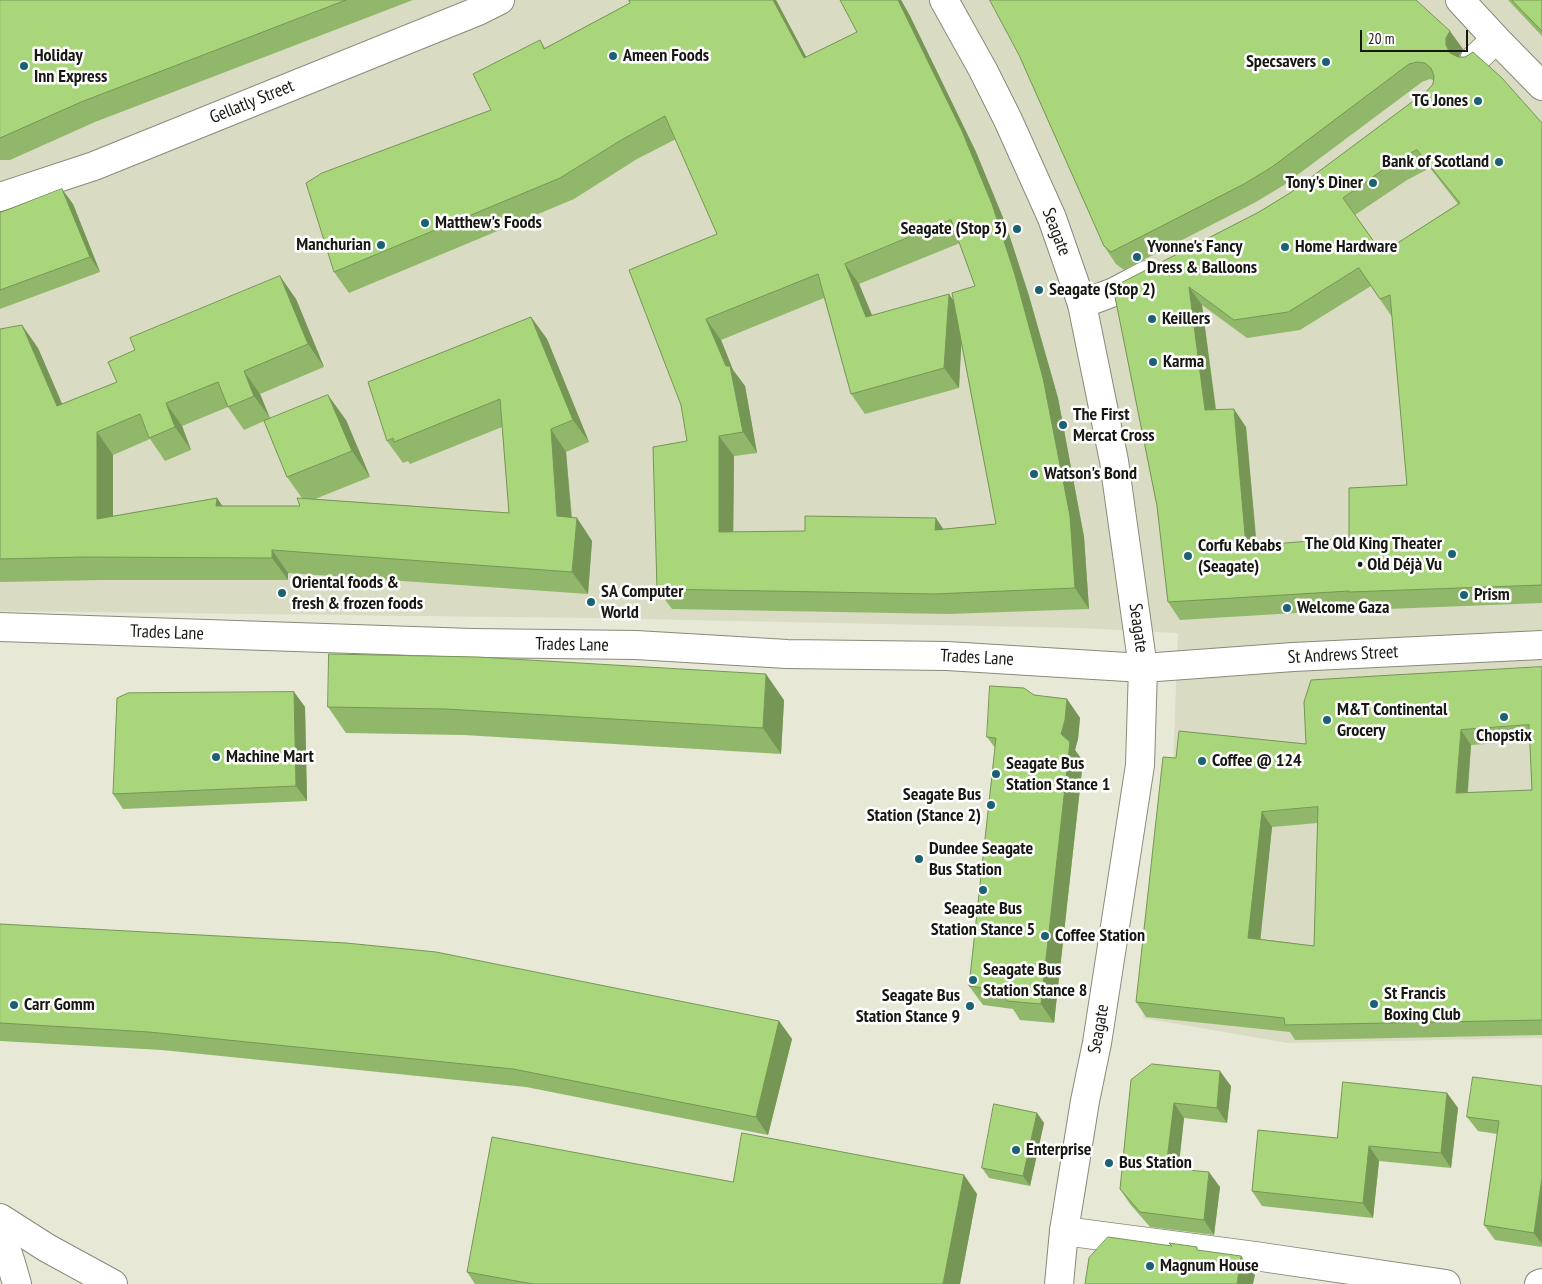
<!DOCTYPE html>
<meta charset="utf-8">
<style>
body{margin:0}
#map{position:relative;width:1542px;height:1284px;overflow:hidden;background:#e7e8d6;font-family:"PT Sans Narrow",sans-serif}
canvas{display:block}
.scale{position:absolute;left:1360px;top:30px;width:108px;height:22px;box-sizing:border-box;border:2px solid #171812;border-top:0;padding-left:6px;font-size:15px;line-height:18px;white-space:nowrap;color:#171812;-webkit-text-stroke:4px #fff;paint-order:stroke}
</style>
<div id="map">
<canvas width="1542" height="1284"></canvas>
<div class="scale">20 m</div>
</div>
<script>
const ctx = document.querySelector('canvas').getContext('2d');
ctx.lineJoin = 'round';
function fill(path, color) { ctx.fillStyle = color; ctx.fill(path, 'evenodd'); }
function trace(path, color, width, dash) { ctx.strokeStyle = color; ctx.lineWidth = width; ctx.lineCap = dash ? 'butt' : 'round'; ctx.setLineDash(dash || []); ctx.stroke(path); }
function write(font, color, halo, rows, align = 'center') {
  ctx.font = font + ' "PT Sans Narrow",sans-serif'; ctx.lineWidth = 5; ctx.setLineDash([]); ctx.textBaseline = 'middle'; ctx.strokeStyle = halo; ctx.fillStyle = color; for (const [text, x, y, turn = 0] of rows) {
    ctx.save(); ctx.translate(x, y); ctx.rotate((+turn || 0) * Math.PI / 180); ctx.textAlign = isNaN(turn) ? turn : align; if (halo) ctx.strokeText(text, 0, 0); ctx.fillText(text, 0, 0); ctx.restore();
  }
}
fill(new Path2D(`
 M0,0H1542V1038L1288,1043L1143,1018L1173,767L1178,633L1080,628L591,618L0,611Z`), '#dadbc3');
const pedestrian = new Path2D(`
 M1460,0L1496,39L1542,86
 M1474,60L1496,39
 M1082,304L1114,292L1146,275`);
const minor = new Path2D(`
 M0,197L94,166L478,11L500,0
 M1143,668L1293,657L1542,645
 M1064,1231L1255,1256L1446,1284
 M1539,1284L1542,1283`);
const tertiary = new Path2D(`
 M944,0L983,70L1008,120L1052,218L1082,304L1114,461L1143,668L1140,765L1097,1043L1085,1101L1064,1231L1059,1284
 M0,627L472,643L636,645L787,654L947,656L1143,668`);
const primary = new Path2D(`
 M0,1218L47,1248L113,1284`);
const trunk = new Path2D(`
 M0,1230L11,1263L17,1284`);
trace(pedestrian, '#898a7a', 30);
trace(minor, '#898a7a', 30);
trace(tertiary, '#898a7a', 30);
trace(primary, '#898a7a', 30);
trace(trunk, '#898a7a', 30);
trace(pedestrian, '#fff', 28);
trace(minor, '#fff', 28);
trace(tertiary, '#fff', 28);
trace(primary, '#fff', 28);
trace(trunk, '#fff', 28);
fill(new Path2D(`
 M0,0H413L95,122L10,160H0Z
 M629,0H776L806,57L857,32L840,0H901L910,16L976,152L1006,225L1029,296L1058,398L1084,537L1089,609L948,614L672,609L657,589L687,441L717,234L676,139L637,159L574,199L349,293L334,272L491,110L540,40L545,48L630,3ZM960,243L975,286L953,301L872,315L859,284ZM824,298L851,394L865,414L959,388L961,342L996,524L943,529L733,532L734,456L757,453L745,386L733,370L721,340Z
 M1508,0H1542V36Z
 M1463,49L1459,57L1542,123V603L1362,610L1361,609L1180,620L1168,602L1157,506L1113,287L1259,212L1290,193L1428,90L1433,84V80L1430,79L1422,82L1284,185L1256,202L1124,270L1116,264L1104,246L1019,55ZM1430,168L1458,204L1382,253L1355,215L1407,180ZM1371,286L1392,317L1407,485L1349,538L1257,546L1246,427L1216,409L1202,305L1247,338L1300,330Z
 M73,204L100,272L0,309V213Z
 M296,299L324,367L260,394L270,418L346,420L370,477L315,499L509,513L502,427L410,464L408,461L403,463L387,441L531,317L547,339L589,442L566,452L572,517L577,518L592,541L588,594L288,573V580H100L0,582V329L38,348L62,404L117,382ZM228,407L244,430L264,421L287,477L302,498L300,506H222L217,498L113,517V455L150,439L165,461L191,450L182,426Z
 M1542,667V1035L1295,1040L1290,1032L1146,1017L1136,1002L1176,758L1306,744ZM1530,741L1532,790L1468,793L1471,745ZM1318,823L1314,946L1260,939L1272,827Z
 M294,692L305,707L307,801L123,809L113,794Z
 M1034,695L1067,699L1080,718L1078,739L1075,750L1083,761L1054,1023L1020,1020L1013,1009L983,1005L969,986L995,748L987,737Z
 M784,700L781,754L464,735L346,733L328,707Z
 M0,924L779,1021L792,1039L768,1135L526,1087L162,1050L0,1041Z
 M1131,1080L1231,1086L1227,1123L1184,1118L1178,1169L1220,1187L1214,1235L1150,1227L1130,1204L1120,1189Z
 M1542,1086V1247L1495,1240L1484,1225L1497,1134L1478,1131L1467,1117Z
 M1447,1093L1458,1108L1451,1168L1379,1161L1373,1218L1262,1206L1252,1191Z
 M1037,1113L1044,1123L1030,1186L989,1178L982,1168Z
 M964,1175L977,1194L960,1284H475L467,1272L733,1182Z`), '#91b86a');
fill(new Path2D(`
 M773,0H776L818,79L804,58Z
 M898,0H901L910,16L976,152L1006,225L1029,296L1058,398L1084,537L1089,609L1075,588Z
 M1450,31L1463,49L1459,56V63L1450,53L1446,45V38Z
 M62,189L73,204L100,272L90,257Z
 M845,264L859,284L881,337L866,317Z
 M280,276L296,299L324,367L308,344Z
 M1189,287L1202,305L1218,428L1205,410Z
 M949,294L963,314L959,388L944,368Z
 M531,317L547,339L589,442L573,420Z
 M706,319L721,340L733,370L745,386L757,453L743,432L726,366Z
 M22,325L38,348L73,429L57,406Z
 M244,371L260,394L270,418L254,396Z
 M328,395L346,420L370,477L352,451Z
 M166,403L182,426L191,450L175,427Z
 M1234,409L1246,427L1258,564L1246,546Z
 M551,429L566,452L573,539L557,516Z
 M97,432L113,455V542L97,519Z
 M719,436L734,456L733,553L719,532Z
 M217,498L233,521L216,506Z
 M577,518L592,541L588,594L572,572Z
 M936,518L950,539L935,530Z
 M272,550L288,573V580L272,558Z
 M766,674L784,700L781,754L763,728Z
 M294,692L305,707L307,801L296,786Z
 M1067,699L1080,718L1078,739L1075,750L1083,761L1054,1023L1041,1004L1061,734Z
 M1461,730L1471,745L1466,809L1456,793Z
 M1262,812L1272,827L1259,953L1248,938Z
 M779,1021L792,1039L768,1135L756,1117Z
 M1220,1071L1231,1086L1227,1123L1217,1108Z
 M1447,1093L1458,1108L1451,1168L1441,1153Z
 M1174,1103L1184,1118L1177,1183L1166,1168Z
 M1037,1113L1044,1123L1030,1186L1023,1176Z
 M1369,1146L1379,1161L1373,1218L1363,1203Z
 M1209,1172L1220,1187L1214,1235L1204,1220Z
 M964,1175L977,1194L960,1284H943Z
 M1542,1178V1244L1534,1233Z
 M1241,1256L1255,1275L1253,1284H1237Z`), '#769656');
const building = new Path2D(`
 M0,0H346L81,102L0,138Z
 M629,0H773L804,58L857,32L840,0H898L962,131L992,204L1015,275L1043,378L1070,516L1075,588L934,594L657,589L653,447L687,441L681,405L629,270L717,234L665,116L623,139L560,178L334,272L306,183L322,173L491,110L473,74L540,40L544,49L630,3ZM951,220L975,286L952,293L996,524L935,530L936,518L805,516V531L719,532V436L743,432L730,366H726L706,319L818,274L851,394L944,368L949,294L866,317L845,264Z
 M990,0H1416L1450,31L1446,38V45L1450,53L1458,57H1465L1473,52L1502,78L1542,123V585L1349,592V591L1168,602L1157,506L1113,287L1259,212L1290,193L1428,90L1433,84L1434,76L1431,68L1425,63L1417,62L1409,64L1272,167L1244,184L1111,252L1104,246L1019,55ZM1417,150L1460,203L1382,253L1343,198L1394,162ZM1359,268L1380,299L1390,295L1407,485L1349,488V538L1246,546L1234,409L1205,410L1189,287L1234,320L1288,312Z
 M1512,0H1542V31L1536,25Z
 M62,189L90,257L0,290V213Z
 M280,276L308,344L244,371L254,396L228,407L218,382L166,403L175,427L149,438L140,414L97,432V519L217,498L216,506H300L297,498L509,513L500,399L394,442L393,438L387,441L368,382L531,317L573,420L551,429L557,516L577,518L572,572L272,550V558L84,557L0,559V329L22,325L57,406L117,382L108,362L135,350L130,338Z
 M328,395L352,451L287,477L264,421Z
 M329,654L478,657L766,674L763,728L446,709L328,707Z
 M1542,667V1020L1285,1025L1284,1018L1136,1002L1163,757L1176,758L1179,731L1306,744L1304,702L1311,680L1393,675ZM1529,725L1532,790L1456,793L1461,730ZM1318,807L1314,946L1248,938L1262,812Z
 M990,686L1024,688L1034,695L1067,699L1065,720L1061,734L1070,742L1041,1004L1007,1001L999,990L969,986L996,738L987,737Z
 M294,692L296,786L113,794L117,698L128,693Z
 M0,924L346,943L436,952L779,1021L756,1117L513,1069L149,1032L0,1023Z
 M1152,1064L1220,1071L1217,1108L1174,1103L1166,1168L1209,1172L1204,1220L1140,1212L1120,1189L1131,1080Z
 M1473,1077L1542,1086V1178L1534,1233L1484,1225L1499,1121L1467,1117Z
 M1343,1082L1447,1093L1441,1153L1369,1146L1363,1203L1252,1191L1258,1130L1337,1138Z
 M994,1104L1037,1113L1023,1176L982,1168Z
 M742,1133L964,1175L943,1284H533L467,1272L492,1137L733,1182Z
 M1108,1237L1172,1246L1169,1243L1197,1247V1250L1241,1256L1237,1284H1085L1089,1258Z`);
fill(building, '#a9d67b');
trace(building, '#769656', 1);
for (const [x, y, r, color] of [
 [613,56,5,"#1a6271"],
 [1326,62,5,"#1a6271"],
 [24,66,5,"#1a6271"],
 [1478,101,5,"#1a6271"],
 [1499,162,5,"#1a6271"],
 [1373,183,5,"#1a6271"],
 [425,223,5,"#1a6271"],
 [1017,229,5,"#1a6271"],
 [381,245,5,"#1a6271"],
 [1285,247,5,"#1a6271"],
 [1137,257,5,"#1a6271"],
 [1039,290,5,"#1a6271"],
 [1152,319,5,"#1a6271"],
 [1153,362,5,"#1a6271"],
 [1063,425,5,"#1a6271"],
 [1034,474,5,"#1a6271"],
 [1452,554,5,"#1a6271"],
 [1188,556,5,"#1a6271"],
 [282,593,5,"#1a6271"],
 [1464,595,5,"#1a6271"],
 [591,602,5,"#1a6271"],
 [1287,608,5,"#1a6271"],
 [1504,717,5,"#1a6271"],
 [1327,720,5,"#1a6271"],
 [216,757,5,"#1a6271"],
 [1202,761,5,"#1a6271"],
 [996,774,5,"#1a6271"],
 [991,805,5,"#1a6271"],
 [919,859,5,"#1a6271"],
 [983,890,5,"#1a6271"],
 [1045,936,5,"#1a6271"],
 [973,980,5,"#1a6271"],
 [1374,1004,5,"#1a6271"],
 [14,1005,5,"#1a6271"],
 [970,1006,5,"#1a6271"],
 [1016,1150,5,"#1a6271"],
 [1109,1163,5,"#1a6271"],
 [1150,1266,5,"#1a6271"]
]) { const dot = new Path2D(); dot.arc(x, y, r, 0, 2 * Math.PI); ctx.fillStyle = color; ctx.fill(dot); trace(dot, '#fff', 2); }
write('bold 18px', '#171812', '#fff', [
 ["Holiday",34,56],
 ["Inn Express",34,77],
 ["Ameen Foods",623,56],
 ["Specsavers",1316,62,"right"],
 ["TG Jones",1468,101,"right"],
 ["Bank of Scotland",1489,162,"right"],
 ["Tony's Diner",1363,183,"right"],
 ["Matthew's Foods",435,223],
 ["Seagate (Stop 3)",1007,229,"right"],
 ["Manchurian",371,245,"right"],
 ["Yvonne's Fancy",1147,247],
 ["Dress & Balloons",1147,268],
 ["Home Hardware",1295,247],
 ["Seagate (Stop 2)",1049,290],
 ["Keillers",1162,319],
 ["Karma",1163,362],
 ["The First",1073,415],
 ["Mercat Cross",1073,436],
 ["Watson's Bond",1044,474],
 ["The Old King Theater",1442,544,"right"],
 ["• Old Déjà Vu",1442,565,"right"],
 ["Corfu Kebabs",1198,546],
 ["(Seagate)",1198,567],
 ["Oriental foods &",292,583],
 ["fresh & frozen foods",292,604],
 ["SA Computer",601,592],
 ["World",601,613],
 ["Prism",1474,595],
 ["Welcome Gaza",1297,608],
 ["M&T Continental",1337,710],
 ["Grocery",1337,731],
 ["Chopstix",1504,736,"center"],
 ["Machine Mart",226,757],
 ["Coffee @ 124",1212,761],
 ["Seagate Bus",1006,764],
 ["Station Stance 1",1006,785],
 ["Seagate Bus",981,795,"right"],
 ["Station (Stance 2)",981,816,"right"],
 ["Dundee Seagate",929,849],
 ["Bus Station",929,870],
 ["Seagate Bus",983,909,"center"],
 ["Station Stance 5",983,930,"center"],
 ["Coffee Station",1055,936],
 ["Seagate Bus",983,970],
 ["Station Stance 8",983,991],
 ["St Francis",1384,994],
 ["Boxing Club",1384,1015],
 ["Seagate Bus",960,996,"right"],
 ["Station Stance 9",960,1017,"right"],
 ["Carr Gomm",24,1005],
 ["Enterprise",1026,1150],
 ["Bus Station",1119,1163],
 ["Magnum House",1160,1266]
], 'left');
write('18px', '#171812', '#fff', [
 ["Gellatly Street",252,102,-22],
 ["Seagate",1056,232,69],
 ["Seagate",1138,628,82],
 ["Trades Lane",167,633,2],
 ["Trades Lane",572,645,1],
 ["St Andrews Street",1343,655,-3],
 ["Trades Lane",977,658,3],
 ["Seagate",1099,1029,-80]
]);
</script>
